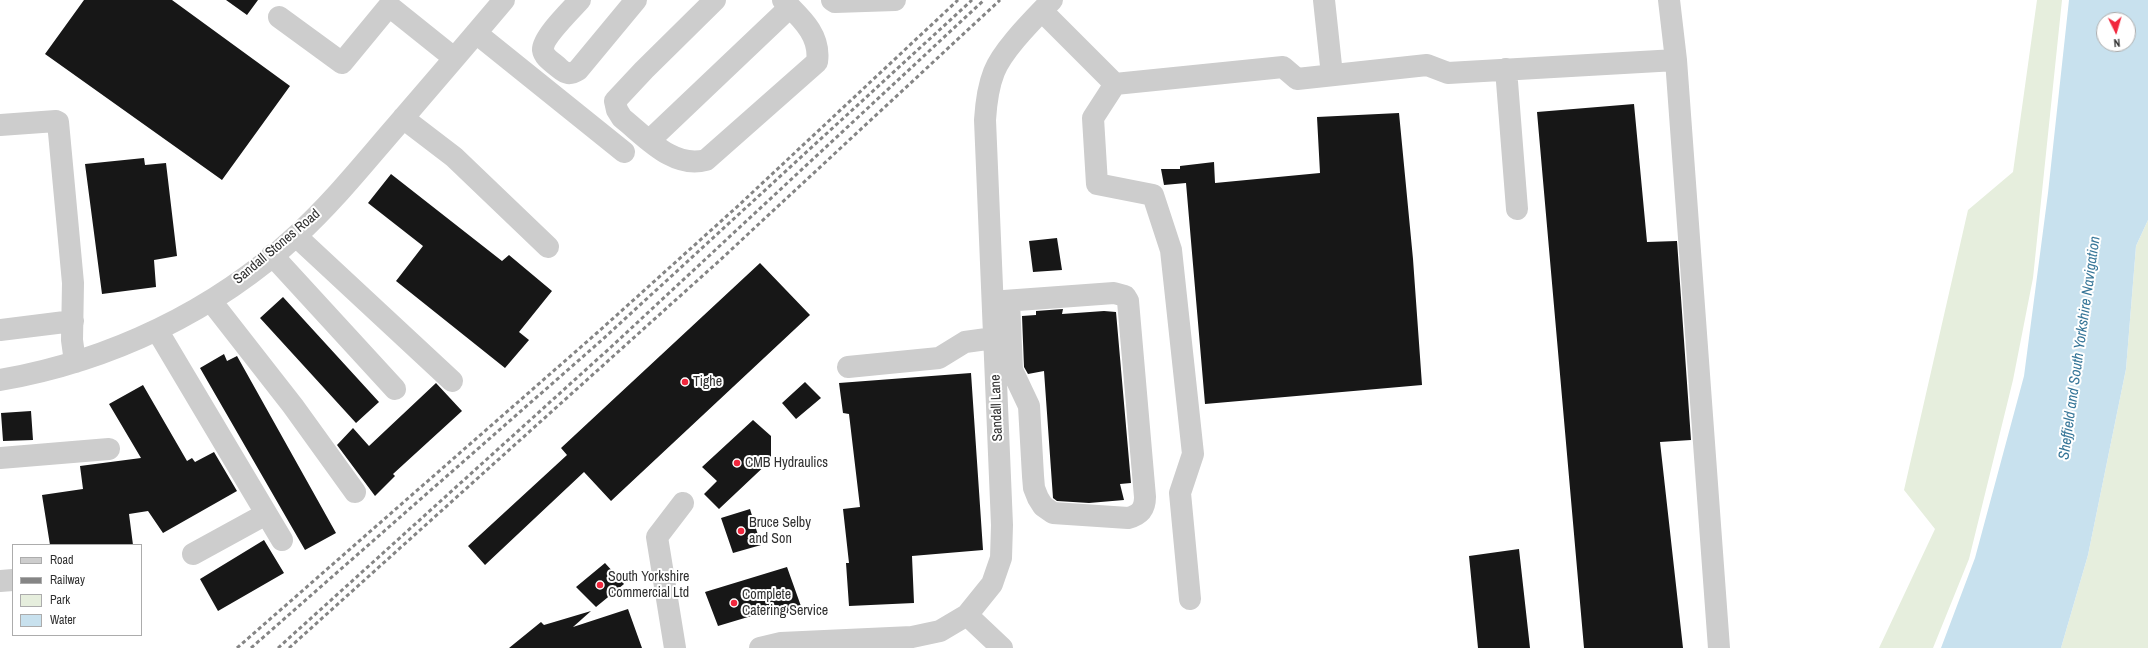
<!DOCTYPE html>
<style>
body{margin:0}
#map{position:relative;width:2148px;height:648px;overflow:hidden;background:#fff;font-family:"Archivo Narrow",sans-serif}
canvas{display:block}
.legend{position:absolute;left:12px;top:544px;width:130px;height:92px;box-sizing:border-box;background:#fff;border:1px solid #acacac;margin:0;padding:5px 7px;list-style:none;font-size:12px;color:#303030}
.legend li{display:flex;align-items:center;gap:8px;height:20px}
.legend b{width:20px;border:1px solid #acacac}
.north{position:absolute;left:2096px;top:12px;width:40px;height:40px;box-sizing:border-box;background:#fff;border:1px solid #acacac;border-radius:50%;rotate:175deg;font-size:11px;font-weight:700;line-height:16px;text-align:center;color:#303030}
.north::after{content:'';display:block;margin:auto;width:14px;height:18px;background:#f1273d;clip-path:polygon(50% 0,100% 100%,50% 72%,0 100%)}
</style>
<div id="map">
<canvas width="2148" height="648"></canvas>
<ul class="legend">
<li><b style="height:5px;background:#cdcdcd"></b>Road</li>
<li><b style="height:5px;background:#858585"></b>Railway</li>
<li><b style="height:11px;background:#e6eedd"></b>Park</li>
<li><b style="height:11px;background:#c8e1ee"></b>Water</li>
</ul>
<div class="north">N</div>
</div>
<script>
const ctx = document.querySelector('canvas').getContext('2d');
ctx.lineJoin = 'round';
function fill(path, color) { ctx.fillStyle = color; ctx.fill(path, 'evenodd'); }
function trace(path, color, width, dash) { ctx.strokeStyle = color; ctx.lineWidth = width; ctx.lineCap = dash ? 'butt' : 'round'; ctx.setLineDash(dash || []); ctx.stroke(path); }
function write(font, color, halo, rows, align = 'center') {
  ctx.font = font + ' "Archivo Narrow",sans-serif'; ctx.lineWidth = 4; ctx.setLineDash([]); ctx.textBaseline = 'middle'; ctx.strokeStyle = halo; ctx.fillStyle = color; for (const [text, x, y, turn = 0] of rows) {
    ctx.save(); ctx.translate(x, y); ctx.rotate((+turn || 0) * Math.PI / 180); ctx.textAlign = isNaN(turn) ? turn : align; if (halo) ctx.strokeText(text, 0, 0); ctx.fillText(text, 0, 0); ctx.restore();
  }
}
fill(new Path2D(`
 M2037,0H2062L2033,278L2013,380L1969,559L1933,648H1879L1935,529L1904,490L1968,210L2013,172Z
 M2148,220V648H2061L2088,555L2126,369L2136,246Z`), '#e6eedd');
fill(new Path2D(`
 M2069,0H2148V220L2136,246L2126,369L2088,555L2061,648H1941L1975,558L2024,376L2048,193ZM2104,20H2128V44H2104Z`), '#c8e1ee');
fill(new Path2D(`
 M84,0H172L290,86L222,180L45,54Z
 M226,0H258L247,15Z
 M1634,104L1647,242L1677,241L1691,440L1660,442L1683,648H1584L1537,112Z
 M1399,113L1413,259L1422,385L1205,404L1186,183L1164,185L1161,169H1180V166L1214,162L1215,183L1320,173L1317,117Z
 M144,158L145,165L166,163L177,256L154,260L156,287L102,294L85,164Z
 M391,174L502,261L509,255L552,291L519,332L529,340L505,368L396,281L423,246L368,203Z
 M1057,238L1062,270L1033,272L1029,241Z
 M760,263L810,315L611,501L584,472L485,565L468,546L567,455L561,448Z
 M283,297L379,402L356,423L260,318Z
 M1063,309L1062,314L1104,311L1116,312L1131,483L1120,484L1124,500L1089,503L1057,501L1053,498L1044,371L1028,374L1024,367L1022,316L1036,315V311Z
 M224,354L227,361L237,356L336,533L305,550L200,368Z
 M971,373L983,550L912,556L914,603L849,606L846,563H849L843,509L860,507L849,414L843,413L839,383Z
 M805,382L821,398L796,419L782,403Z
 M436,383L462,411L393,474L395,476L375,496L337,445L353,428L369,446Z
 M143,385L187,461L192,458L195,462L214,452L237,491L163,533L148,511L129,514L133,545H50L42,495L83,489L80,466L141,458L109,404Z
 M31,411L33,440L3,441L1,413Z
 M753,420L771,436V460L719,509L704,494L717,481L702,467Z
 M750,509L761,545L733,553L721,518Z
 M264,540L284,573L218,611L200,579Z
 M1519,549L1530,648H1478L1469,556Z
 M605,563L624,584L596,607L576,587Z
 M787,567L802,609L781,615L778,608L718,626L705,592Z
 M628,609L642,648H509L541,622L544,625L591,611L573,627Z`), '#171717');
trace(new Path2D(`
 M580,0C571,10 542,38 543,50C544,58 554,63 559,68C566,74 570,75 578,70L636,0
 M715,0L644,70L615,101L617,110L622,118C646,137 673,169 706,160L817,62C821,35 801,18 783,0
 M832,0L835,2L895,0
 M1324,0L1332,75
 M1669,0L1676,60
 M1042,11L1115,84L1283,67L1297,79L1427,65L1448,73L1676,60L1719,648
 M279,17L342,63L389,6L454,58
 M476,33L624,152
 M1506,69L1517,209
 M1115,84L1093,118L1097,184L1153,195L1171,250L1193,454L1180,493L1190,599
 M403,118L454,157L548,247
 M0,125L56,121L58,122L73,283L72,340L75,362
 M650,140L790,7
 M296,236L452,381
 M272,255L395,389
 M211,301L293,406L355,492
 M993,302L1004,301L1114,293L1125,296L1128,301L1145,497C1145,509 1140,515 1128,518L1053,513L1043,506L1038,498L1034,488L1033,476L1029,406L1012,370L1009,301
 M0,330L73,321
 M157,330L282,540
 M848,367L939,358L965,342L994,338
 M0,380C110,361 215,311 297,235C332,203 361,167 392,131C429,88 467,44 504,0
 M0,458L109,449
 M193,554L266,514
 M0,581L13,580
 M967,615L1002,648
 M675,648L657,537L683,503
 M760,648L781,643L912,637L940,631L967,615L992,584L1001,558L1002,525L985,120C986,104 988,87 994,72C1003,49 1035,18 1052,0`), '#cdcdcd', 22);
trace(new Path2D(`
 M237,648L598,332L739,205L958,0
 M251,648L603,339L972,0
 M278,648L611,347L984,0
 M289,648L719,261L1000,0`), '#858585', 3, [4, 3]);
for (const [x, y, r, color] of [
 [685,382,4,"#f1273d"],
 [737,463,4,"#f1273d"],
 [741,531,4,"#f1273d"],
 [600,585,4,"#f1273d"],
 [734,603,4,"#f1273d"]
]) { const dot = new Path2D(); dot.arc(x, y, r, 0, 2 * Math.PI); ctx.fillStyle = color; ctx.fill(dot); trace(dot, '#fff', 1.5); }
write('14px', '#303030', '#fff', [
 ["Sandall Stones Road",277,247,-40],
 ["Sandall Lane",997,408,-92]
]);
write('14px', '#303030', '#fff', [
 ["Tighe",693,382],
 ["CMB Hydraulics",745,463],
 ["Bruce Selby",749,523],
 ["and Son",749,539],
 ["South Yorkshire",608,577],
 ["Commercial Ltd",608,593],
 ["Complete",742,595],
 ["Catering Service",742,611]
], 'left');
write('italic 15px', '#377698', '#fff', [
 ["Sheffield and South Yorkshire Navigation",2080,348,-82]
]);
</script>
